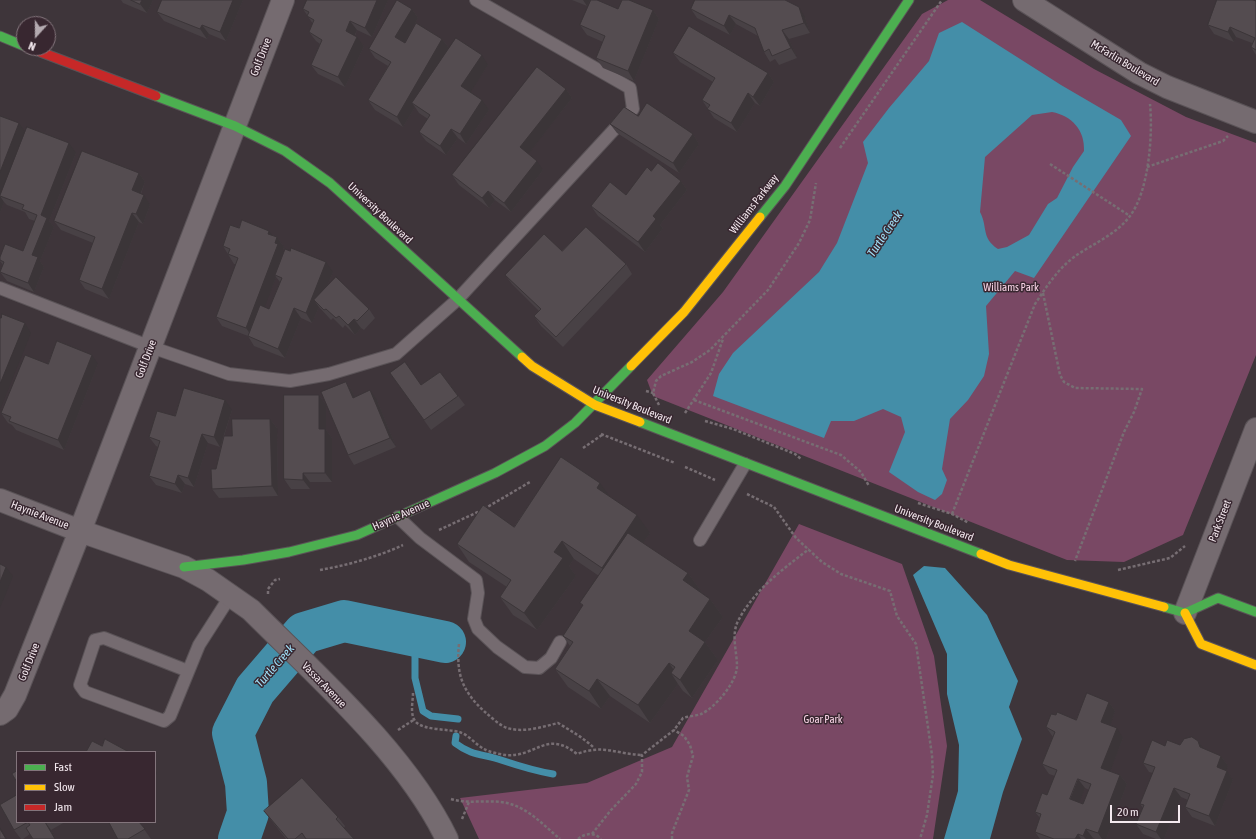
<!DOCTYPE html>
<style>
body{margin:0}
#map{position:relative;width:1256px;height:839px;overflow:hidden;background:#3e353a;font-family:"Asap Condensed",sans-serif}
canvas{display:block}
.legend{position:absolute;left:16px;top:751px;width:140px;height:72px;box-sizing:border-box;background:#382730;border:1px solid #83757c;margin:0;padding:5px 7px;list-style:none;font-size:12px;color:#f4e9ef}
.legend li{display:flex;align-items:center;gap:8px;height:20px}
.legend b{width:20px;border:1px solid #83757c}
.north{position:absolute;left:16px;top:16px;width:40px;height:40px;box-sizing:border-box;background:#382730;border:1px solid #83757c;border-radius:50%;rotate:201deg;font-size:11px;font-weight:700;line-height:16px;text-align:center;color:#f4e9ef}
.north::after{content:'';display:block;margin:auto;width:14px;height:18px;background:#b4aab0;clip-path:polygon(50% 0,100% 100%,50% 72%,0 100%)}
.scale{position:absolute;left:1110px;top:805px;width:70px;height:18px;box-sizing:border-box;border:2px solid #f4e9ef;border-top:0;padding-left:5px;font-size:12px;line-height:14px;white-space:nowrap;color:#f4e9ef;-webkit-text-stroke:3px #382730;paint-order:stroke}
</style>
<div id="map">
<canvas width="1256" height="839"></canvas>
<ul class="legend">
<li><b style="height:5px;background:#4caf50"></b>Fast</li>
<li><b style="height:5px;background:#ffc107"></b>Slow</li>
<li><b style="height:5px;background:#c62828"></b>Jam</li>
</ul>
<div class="north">N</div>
<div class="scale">20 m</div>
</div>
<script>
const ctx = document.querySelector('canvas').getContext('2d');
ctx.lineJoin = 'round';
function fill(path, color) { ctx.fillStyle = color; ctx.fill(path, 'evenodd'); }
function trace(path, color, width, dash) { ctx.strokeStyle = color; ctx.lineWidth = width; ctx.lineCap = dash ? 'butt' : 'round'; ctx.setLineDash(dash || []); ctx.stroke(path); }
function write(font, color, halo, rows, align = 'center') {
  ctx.font = font + ' "Asap Condensed",sans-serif'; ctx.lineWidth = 3; ctx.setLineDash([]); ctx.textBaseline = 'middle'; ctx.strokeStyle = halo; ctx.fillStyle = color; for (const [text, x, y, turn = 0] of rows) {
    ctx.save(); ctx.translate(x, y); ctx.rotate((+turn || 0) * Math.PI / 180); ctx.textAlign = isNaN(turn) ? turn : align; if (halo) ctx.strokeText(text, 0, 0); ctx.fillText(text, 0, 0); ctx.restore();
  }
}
fill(new Path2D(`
 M948,0H980L1094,69L1186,117L1256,143V355L1183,535L1124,562L1067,560L653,396L647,380L723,292L922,14Z
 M799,524L902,564L934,656L947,746L933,839H479L460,798L587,783L672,747Z`), '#794864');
fill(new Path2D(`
 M962,22L1061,85L1121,120L1131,136L1034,278L1015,271L986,306L989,354L984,376L968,400L950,419L942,469L947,480L942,494L935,500L918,492L889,472L905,432L901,417L883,409L854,421H831L824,438L713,396L719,374L733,353L819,272L837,243L868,163L863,142L889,108L929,61L939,33ZM1052,112C1072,116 1085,130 1084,151L1073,167L1057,198L1048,204L1029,235L1007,247L998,249C981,238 988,227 980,212L985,157L1032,115Z
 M924,566L945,568L987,615L1018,681L1009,707L1022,739L1003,792L990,839H944L958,791L959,745L947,694V654L913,575Z`), '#448ea8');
trace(new Path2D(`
 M415,635V678L423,711L431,716L458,719
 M456,736L455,743C472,756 483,754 501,760C519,766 535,771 553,774`), '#448ea8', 7);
trace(new Path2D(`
 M239,839L248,813L246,783L233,733L255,690L304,633L344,621L445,642`), '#448ea8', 42);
const lane = new Path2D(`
 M0,288L151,347L229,374L290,381L329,374L396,354L457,300L633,109L630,88L476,0
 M398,517L420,538L476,580L478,593L474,619L478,629L497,647L525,667L539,668L551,658L560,642
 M700,540L745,464
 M188,671L104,638L95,640L80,685L85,692L164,721L170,716L199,645L231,595`);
const street = new Path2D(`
 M1024,0L1139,73L1167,87L1256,122
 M0,500L80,531L184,567L208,580L251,610C318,677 406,754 447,839
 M1185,613L1256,429
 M0,714L7,709L15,695L80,531L283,0`);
const fast = new Path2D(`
 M0,36L24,46
 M156,96L235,126L285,151L330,183L522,357
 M760,217L785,186L909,0
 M640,422L981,554
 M184,567L243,560L289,552L357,535L495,473L545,446L575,423L631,366
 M1164,607L1185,613L1218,598L1256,612`);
const slow = new Path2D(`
 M522,357L532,366L595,405L640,422
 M631,366L684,312L760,217
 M981,554L1009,565L1164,607
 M1185,613L1201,644L1256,665`);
const jam = new Path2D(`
 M30,48L156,96`);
trace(lane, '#5a5357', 14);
trace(street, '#5a5357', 24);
trace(fast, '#5a5357', 11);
trace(slow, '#5a5357', 11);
trace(jam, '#5a5357', 11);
trace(new Path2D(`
 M840,148L942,0
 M1050,164L1130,216
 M1147,167L1223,141L1228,136
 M1043,293L1060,375L1064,382L1075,388L1142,389L1134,412L1124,432L1075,561
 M646,391L653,393
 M694,400L841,455L861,472L869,486
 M659,405L653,393L656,381L661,376L692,362L710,350L768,290L799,243L810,220L816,183
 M685,413L711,373L723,339
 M705,421L733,429L795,454L801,459
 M601,434L675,463
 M583,448L602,435
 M685,467L715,480
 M747,494L774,507L796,538L822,562L841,574L890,591L897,616L916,644L932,755L933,775L927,815L920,839
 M918,503L952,514L969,523
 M484,509L530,482
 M952,514L1035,304C1047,286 1057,270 1074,257C1092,244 1116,235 1130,216C1149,191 1153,134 1150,104
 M439,530L480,511
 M320,570C348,565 377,557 403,545
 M1118,570L1170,558L1185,546
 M268,594V589L275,580L280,579
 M459,644C456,674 462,691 485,712C491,717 499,725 507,728C524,733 542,727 558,723C571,731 584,738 594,748
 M413,693C413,702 409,716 417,723C425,730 448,729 459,732C468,734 476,745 484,749C489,752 499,754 505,755C536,758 546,729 577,754C603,744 616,754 642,755
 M398,730L415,719
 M451,799C467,804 484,800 501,802C526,805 542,824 560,839
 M462,819L469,802
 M592,834L611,810L636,784L642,772V755L674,730L683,718C689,716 696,716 701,714C715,708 737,682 737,666C737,652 731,635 738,621C754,590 782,570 809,549
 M578,839C585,833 594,832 601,839
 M672,839V833L689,790L687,777L693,756L690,745L684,736L674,730`), '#776e73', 2.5, [3, 2]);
trace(lane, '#756b70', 12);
trace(street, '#756b70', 22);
trace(fast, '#4caf50', 9);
trace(slow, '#ffc107', 9);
trace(jam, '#c62828', 9);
fill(new Path2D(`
 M121,0H153L147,13L123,3Z
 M162,0H243L226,41L209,34L207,39L164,21L157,12Z
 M388,0L372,37L357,30L355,36L364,46L345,87L318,74L311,65L320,44L316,41L309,32L313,24L303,9Z
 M572,0H590L587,6Z
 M1256,1V55L1251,47L1252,43L1236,37L1234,42L1214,34L1208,25Z
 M412,9L418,18L404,43L442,39L449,48L488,65L470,92L489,110L466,144L458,138L446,155L426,141L419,132L428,119L419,113L415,107L403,127L375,110L368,100L388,66L375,58L369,49Z
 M618,9L653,10L659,19L634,81L603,68L596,58L603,42L587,35L580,25Z
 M691,9L805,17L810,33L789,39L797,58L779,65L775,59L770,62L764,52L758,36L736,24L730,35L697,18Z
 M673,53L768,73L774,82L760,106L755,103L737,132L714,118L702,100L713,82L680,62Z
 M566,89L572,98L528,154L543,170L511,212L495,200L489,208L459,185L452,175Z
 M0,116L25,132L76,153L49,221L54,227L40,261L44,267L34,292L7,281L0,272L3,265L0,261V257L23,251L35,221L29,219L25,212L7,205L4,202L0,213Z
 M638,116L693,134L699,144L679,173L617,133L610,124Z
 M651,171L681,181L687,190L660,225L663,228L645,252L598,216L591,206L626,195Z
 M139,173L145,182L141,194L150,205L143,224L139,222L109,299L85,289L79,280L93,243L61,230L54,221Z
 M239,228L272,235L277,237L284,247L283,250L284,252L333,272L327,286L369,309L375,318L364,330L361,328L355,335L345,325L343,328L333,318L331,320L319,307L312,323L301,318L285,358L254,346L248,336L222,326L216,317L236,264H234L223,246ZM276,277L280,282L269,309L264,307Z
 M562,251L626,264L632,274L563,347L541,326L534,316L539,311L512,284L505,275Z
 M48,364H98L64,450L16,430L12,425L8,423L1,413Z
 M440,372L465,405L431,430L390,373L421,385Z
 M346,382L352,391L355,397L377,400L396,447L354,465L348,455Z
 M319,395L326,405V430L332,438V482H310V489H291L284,479Z
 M232,410L224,436H232L270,419L277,428L278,496L219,498L212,489L223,437L220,447L208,443L194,487L185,484L182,493L156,485L149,476L158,447L156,446L149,437L175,416Z
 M610,497L650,533L643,543L688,573L701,591L700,592L710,599L723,617L705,642L718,660L692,698L683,691L678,684L650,723L610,696L601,709L568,687L555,669L570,646L563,636L583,606L580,603L599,576L574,559L569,566L576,576L537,630L513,615L500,597L507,587L469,562L457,544Z
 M1109,702L1115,711L1110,725L1123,738L1110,771L1120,775L1127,784L1106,839H1095L1093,838L1092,839H1040L1035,832L1040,818L1035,812L1047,795L1055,776L1049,774L1042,764L1053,737L1046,727L1076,720ZM1085,788L1089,790L1083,804L1079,802Z
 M1198,741L1203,749L1221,756L1228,766L1226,770L1233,780L1215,826L1192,817L1185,807L1188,800L1181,797L1164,839H1156L1143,834L1136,824L1143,808L1140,804L1153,773L1149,772L1143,763L1165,746L1180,745Z
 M264,811L338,817L345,826L344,828L354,839H286L271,820Z
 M17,822H65L51,830L56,839H33L30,834L23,839H21L14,830Z
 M139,822L151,839H118Z`), '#484145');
fill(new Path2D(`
 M142,0H153L147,13L140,4Z
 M233,0H243L226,41L220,32Z
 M377,0H388L372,37L365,28Z
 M583,0H590L587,6Z
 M799,7L805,17L810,33L804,23Z
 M412,9L418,18L402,47L395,37Z
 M653,10L659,19L634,81L628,71Z
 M729,15L736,24L730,35L724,26Z
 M350,21L357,30L352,41L346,31Z
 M202,25L209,34L207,39L200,29Z
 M1230,27L1236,37L1234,42L1228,32Z
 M782,30L789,39L797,58L791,48Z
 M357,37L364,46L345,87L338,77Z
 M442,39L449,48L412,103L415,107L403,127L397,117Z
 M482,55L488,65L468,96L461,86Z
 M768,73L774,82L760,106L753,97Z
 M566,89L572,98L526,157L520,147Z
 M748,93L755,103L737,132L731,123Z
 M482,100L489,110L466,144L460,134Z
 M19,123L26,133L0,196L4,202L0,213V172Z
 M451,129L458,138L446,155L440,146Z
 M693,134L699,144L679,173L673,163Z
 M69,143L76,153L49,221L54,227L40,261L44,267L34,292L28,283L32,255L41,215Z
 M537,161L543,170L511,212L504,203Z
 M139,173L145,182L138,200L132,190Z
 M681,181L687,190L660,225L663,228L645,252L638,242L653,216Z
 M488,191L495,200L489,208L482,198Z
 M144,195L150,205L143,224L136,214Z
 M132,213L139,222L109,299L102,289Z
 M269,231L276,240L268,234Z
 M277,237L284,247L283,250L285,253L275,275L276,277L253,338L246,328Z
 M326,262L333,272L319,305L314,300L319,307L312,323L306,313Z
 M294,308L301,318L285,358L278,349Z
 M354,319L361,328L355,335L348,325Z
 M25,323L31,333L0,410V384Z
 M92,355L98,364L64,450L58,440Z
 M346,382L352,391L360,407L353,398Z
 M370,390L377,400L396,447L390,438Z
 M319,395L326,405V430L332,438V482L325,473L319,429Z
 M225,400L232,410L220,447L214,437Z
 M270,419L277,428L278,496L272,486Z
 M202,434L208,443L194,487L188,478Z
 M303,473L310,482V489L303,480Z
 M178,475L185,484L182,493L175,484Z
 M600,483L613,501L597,488Z
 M637,515L650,533L614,586L602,568Z
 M562,541L574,559L569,566L576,576L537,630L524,613L554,552Z
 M6,567L13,576L0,608V582Z
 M688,573L701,591L696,598L683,580Z
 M710,599L723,617L705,642L718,660L692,698L680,680L671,673L678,684L650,723L638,705L669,663L680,679L689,631Z
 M597,679L610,696L601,709L589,691Z
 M1109,702L1115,711L1108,732L1101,722Z
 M1117,728L1123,738L1108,777L1101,768Z
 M1198,741L1205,751L1200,747Z
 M1221,756L1228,766L1224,776L1217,767Z
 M155,770L157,773L155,777Z
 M1227,771L1233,780L1215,826L1209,816Z
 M1120,775L1127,784L1106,839H1102L1098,833Z
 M1078,779L1085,788L1077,808L1070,799Z
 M1174,788L1181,797L1164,839H1161L1156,832Z
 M45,822L51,830L56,839H55Z
 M0,827L7,839H6L0,829Z
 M1086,829L1093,838L1092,839H1086L1083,836Z
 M1078,834L1081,839H1075Z`), '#3b3538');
const building = new Path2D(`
 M131,0H142L140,4Z
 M162,0H233L220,32L202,25L200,29L157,12Z
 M307,0H377L365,28L350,21L346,31L357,37L338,77L311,65L322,40L309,32L314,20L307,16L309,12L303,9Z
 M397,0L412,9L395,37L405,43L416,23L442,39L397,117L368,100L391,62L369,49Z
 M591,0H597L618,9L622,0H629L653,10L628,71L596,58L605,36L580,25Z
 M695,0H785L799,7L804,23L782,30L791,48L772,56L769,49L764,52L755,28L729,15L724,26L691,9Z
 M1217,0H1253L1256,1V50L1251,47L1255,38L1230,27L1228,32L1208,25Z
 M689,26L768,73L753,97L748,93L731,123L707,109L710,105L702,100L715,78L673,53Z
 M456,38L482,55L461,86L482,100L460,134L451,129L440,146L419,132L430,115L412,103Z
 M537,67L566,89L520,147L537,161L504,203L488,191L482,198L452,175Z
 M647,103L693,134L673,163L610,124L624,107L638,116Z
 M0,116L19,123L0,172Z
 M27,127L69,143L41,215L47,218L32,255L38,257L28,283L0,272L4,262L0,260V257L5,244L23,251L37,215L22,209L24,205L0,196Z
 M82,151L139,173L132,190L144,195L136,214L132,213L102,289L79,280L95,237L54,221Z
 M658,163L681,181L653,216L656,219L638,242L591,206L610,182L626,195L647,167L651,171Z
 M242,220L269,231L268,234L277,237L275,243L278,244L246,328L216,317L238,258L228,254L230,249L223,246L230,225L239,228Z
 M586,227L626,264L556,337L534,316L541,309L505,275L544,234L562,251Z
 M291,248L326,262L306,313L294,308L278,349L248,336L260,305L269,309L282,278L275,275L285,249L290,251Z
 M336,277L369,309L357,321L354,319L348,325L339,316L336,318L326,309L324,310L314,300Z
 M2,314L25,323L0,384V318H1Z
 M57,341L92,355L58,440L9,421L11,417L1,413L25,355L48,364Z
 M405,362L421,385L440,372L458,396L424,420L390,373Z
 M346,382L353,398L370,390L390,438L348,455L321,392Z
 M184,388L225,400L214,437L202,434L188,478L178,475L175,484L149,476L160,441L149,437L157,411L175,416Z
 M284,395H319V429H325V473H303V480L284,479Z
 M232,419H270L272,486L212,489L211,469H216L224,436H232Z
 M561,457L600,483L597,488L637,515L602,568L562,541L554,552L563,558L524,613L500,597L511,580L457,544L483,505L514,527Z
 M628,533L688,573L683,580L710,599L689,631L705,642L680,680L671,673L675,667L669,663L638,705L597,679L589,691L555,669L573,642L563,636L583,605L580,603Z
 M0,564L6,567L0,582Z
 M1087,693L1109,702L1101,722L1117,728L1101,768L1120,775L1098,833L1086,829L1083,836L1078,834L1075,839H1054L1035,832L1041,814L1035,812L1042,793L1047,795L1057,770L1042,764L1055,732L1046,727L1051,714L1056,715L1057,712L1076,720ZM1078,779L1091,784L1083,804L1070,799Z
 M1192,737L1198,741L1200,747L1221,756L1217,767L1227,771L1209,816L1185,807L1190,794L1174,788L1156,832L1136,824L1144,805L1140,804L1155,767L1143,763L1152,740L1165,746L1167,740L1180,745L1184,739Z
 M105,739L129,752H86L92,741L102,746Z
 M17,771V782L12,774Z
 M302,778L338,817L336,819L354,839H306L302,833L295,839H288L264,811Z
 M17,795V822H45L55,839H33L26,828L30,825L28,822L14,830L0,805Z
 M109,822H139L145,829L128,839H118Z
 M0,829L6,839H0Z`);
fill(building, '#544c50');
trace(building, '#3b3538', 1);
write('11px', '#f4e9ef', '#382730', [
 ["Golf Drive",261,57,-69],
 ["McFarlin Boulevard",1125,63,31],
 ["Williams Parkway",754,204,-52],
 ["University Boulevard",380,213,43],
 ["Golf Drive",146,359,-69],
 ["University Boulevard",632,405,22],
 ["Haynie Avenue",40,515,21],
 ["Haynie Avenue",401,515,-24],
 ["Park Street",1220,521,-69],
 ["University Boulevard",934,523,21],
 ["Golf Drive",29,662,-68],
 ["Vassar Avenue",324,685,46]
]);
write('11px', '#f9d4e6', '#382730', [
 ["Williams Park",1011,288],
 ["Goar Park",823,720]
]);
write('italic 12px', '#a2e1f9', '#382730', [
 ["Turtle Creek",885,234,-56],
 ["Turtle Creek",275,666,-49]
]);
</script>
